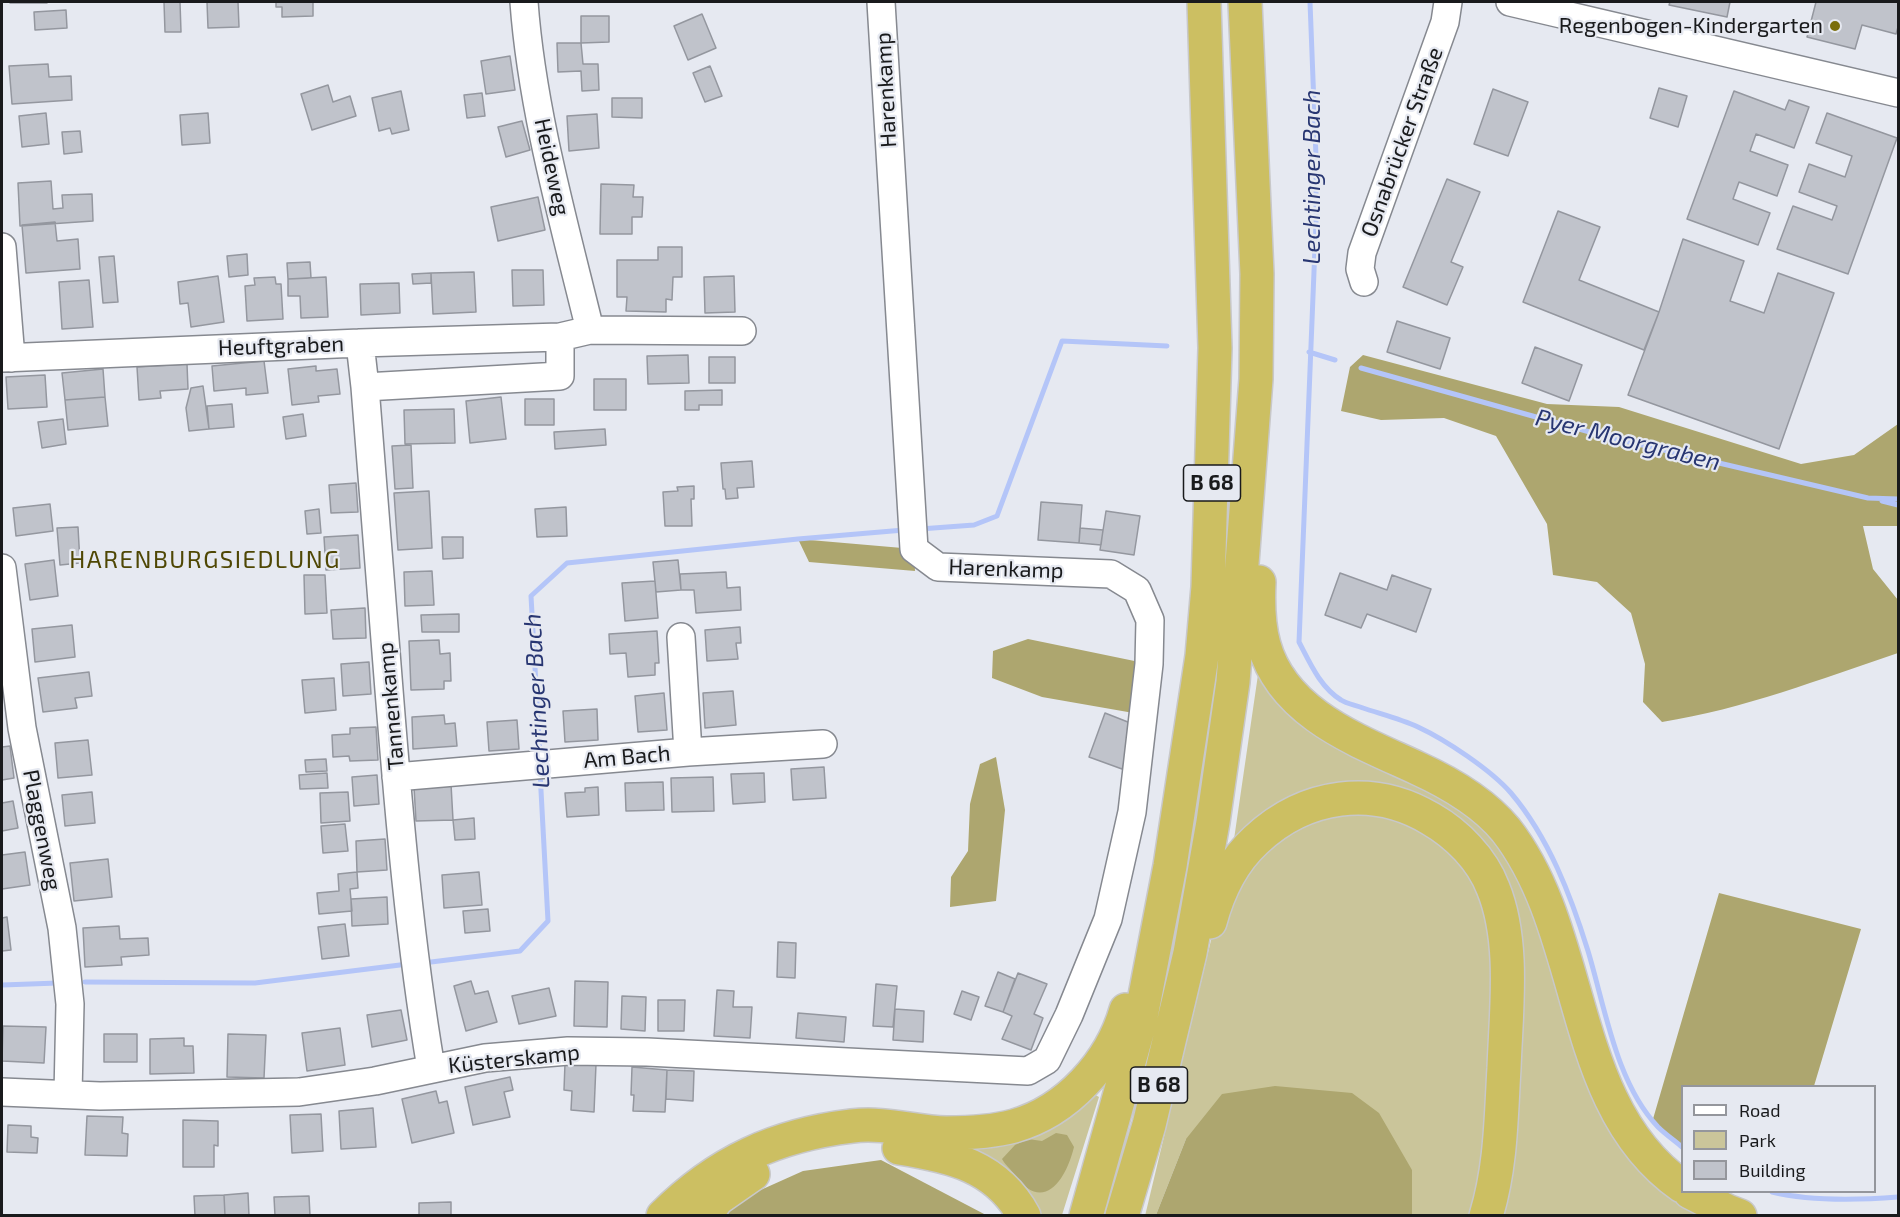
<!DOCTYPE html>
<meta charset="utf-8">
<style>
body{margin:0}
#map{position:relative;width:1900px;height:1217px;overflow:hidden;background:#e6e9f1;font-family:"Exo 2",sans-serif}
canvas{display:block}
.frame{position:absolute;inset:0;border:3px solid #191a1c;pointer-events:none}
.legend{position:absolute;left:1681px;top:1085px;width:195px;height:108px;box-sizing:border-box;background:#e6e9f1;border:2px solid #94969c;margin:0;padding:8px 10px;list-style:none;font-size:18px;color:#191a1c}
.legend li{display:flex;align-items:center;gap:12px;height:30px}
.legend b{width:30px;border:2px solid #94969c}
</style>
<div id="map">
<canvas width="1900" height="1217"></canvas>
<div class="frame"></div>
<ul class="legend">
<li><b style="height:8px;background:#fff"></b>Road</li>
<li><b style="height:16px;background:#cac59a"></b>Park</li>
<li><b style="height:16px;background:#c0c3cb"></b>Building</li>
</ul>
</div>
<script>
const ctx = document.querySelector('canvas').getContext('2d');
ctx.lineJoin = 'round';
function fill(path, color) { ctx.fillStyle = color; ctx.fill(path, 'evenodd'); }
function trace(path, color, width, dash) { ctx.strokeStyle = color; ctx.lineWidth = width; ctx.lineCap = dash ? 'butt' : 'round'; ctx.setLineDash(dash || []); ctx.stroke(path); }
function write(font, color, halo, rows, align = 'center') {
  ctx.font = font + ' "Exo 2",sans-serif'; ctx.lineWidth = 4.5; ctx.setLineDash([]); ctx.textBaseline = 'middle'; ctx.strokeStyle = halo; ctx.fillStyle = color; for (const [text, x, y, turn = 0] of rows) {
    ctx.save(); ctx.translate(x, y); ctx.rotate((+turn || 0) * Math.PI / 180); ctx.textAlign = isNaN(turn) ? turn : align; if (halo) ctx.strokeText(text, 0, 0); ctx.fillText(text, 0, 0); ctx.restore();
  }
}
fill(new Path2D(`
 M1260,661L1409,777L1475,819L1504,850L1530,903L1582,1063L1708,1215H1494L1496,873L1388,792L1232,853Z
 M1362,809L1430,830L1460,860L1482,894L1492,939L1493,1060L1475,1215H1412V1170L1186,1139L1156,1215L1145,1216L1218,911L1271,833Z
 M1092,1093L1099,1097L1062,1215H1036L963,1143Z`), '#cac59a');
fill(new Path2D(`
 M1363,355L1547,404L1619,407L1801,464L1854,455L1898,424V526H1863L1873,569L1898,600V653C1820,679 1744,709 1662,722L1643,702L1645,664L1631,613L1597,582L1553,575L1547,524L1496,436L1444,418L1381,420L1341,411L1350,367Z
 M798,539L914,549L915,571L809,562Z
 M1028,639L1149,664L1145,715L1042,697L992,678L993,651Z
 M996,757L1005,810L996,901L950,907L951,877L968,851L970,804L980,764Z
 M1719,893L1861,929L1814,1086H1682V1147L1658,1126L1653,1119Z
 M1275,1086L1352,1093L1379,1113L1412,1170V1215H1156L1186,1139L1222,1094Z
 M1056,1133L1067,1135L1074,1147C1066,1180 1043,1215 1014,1174C1010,1168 1005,1165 1002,1159L1015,1145L1028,1139L1042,1141Z
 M881,1160L986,1215L725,1216L745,1197L803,1171Z`), '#ada66f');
trace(new Path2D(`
 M1310,2L1316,157V222L1299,642C1310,663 1320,687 1341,700C1347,704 1356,705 1363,708C1381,714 1401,719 1418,727C1446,740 1491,770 1511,793C1549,838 1571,896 1588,951C1605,1007 1616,1083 1658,1127C1665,1134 1675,1141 1682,1147
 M1309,352L1335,360
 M1361,368L1604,436L1868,498L1898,499
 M1882,501L1898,505
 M920,529L974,525L997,516L1062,341L1167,346
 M540,757L531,596L567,563L798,539L904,530
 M423,963L520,951L548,921L540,772
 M85,982L255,983L408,964
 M2,985L58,983
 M1772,1192C1809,1201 1860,1200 1898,1197`), '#b4c5f8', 5);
const building = new Path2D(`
 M10,2H47V3H10Z
 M164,2H180L181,32H165Z
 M207,2H238L239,27L208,28Z
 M276,2H313V16L282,17V7H276Z
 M1670,2H1730L1727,17L1669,5Z
 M1816,2H1898V27L1896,34L1862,25L1855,49L1807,37Z
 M66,10L67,28L35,30L34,12Z
 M702,14L716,48L688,60L674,26Z
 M581,16H609V42L581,43Z
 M557,43H581L583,64H598L599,90L582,91L581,71L558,72Z
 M510,56L515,90L486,94L481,61Z
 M48,64L49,77L71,76L72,100L12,104L9,66Z
 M710,66L722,96L705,102L693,73Z
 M328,85L333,102L350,96L356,116L312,130L301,94Z
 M1659,88L1687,96L1678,127L1650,118Z
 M1493,89L1528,102L1508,156L1474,144Z
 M401,91L409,130L392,134L390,128L379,131L372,98Z
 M1734,91L1785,110L1789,100L1809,107L1794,148L1756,134L1750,151L1788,165L1777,196L1739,182L1733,199L1770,213L1758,245L1687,219Z
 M482,93L485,116L467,118L464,95Z
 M612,98H642V118L612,117Z
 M46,113L49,144L22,147L19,116Z
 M208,113L210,143L182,145L180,115Z
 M1827,113L1897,138L1848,274L1777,249L1793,206L1832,220L1837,206L1799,192L1809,164L1845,177L1852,156L1816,143Z
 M597,114L599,148L569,151L567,116Z
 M522,121L530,150L506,157L498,127Z
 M80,131L82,152L64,154L62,132Z
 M1447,179L1480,192L1451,262L1463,267L1447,305L1403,287Z
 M51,181L53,209L63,208L62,195L92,194L93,221L20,226L18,183Z
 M601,184L634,185L633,197H643L642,217H632V234H600Z
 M538,197L545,230L498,241L491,207Z
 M1558,211L1600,227L1579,280L1659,312L1644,350L1523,302Z
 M55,222L57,241L78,239L80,269L26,273L22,225Z
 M1683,239L1744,261L1730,301L1764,313L1778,273L1834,293L1779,449L1628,395L1659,312Z
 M658,247H682V277H673L672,300L666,299V312L626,311L627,297H617V260H658Z
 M247,254L248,275L229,277L227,256Z
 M114,256L118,302L103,303L99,257Z
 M310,262L311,278L288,279L287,263Z
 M512,270H543L544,305L513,306Z
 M474,272L476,312L433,314L431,273Z
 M431,273V283L413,284L412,274Z
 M218,276L224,322L191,327L188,303L180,304L178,282Z
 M734,276L735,312L705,313L704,277Z
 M275,277L276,284H281L283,319L247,321L245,286L255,285L254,278Z
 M326,277L328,317L301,318L300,296H288V279Z
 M89,280L93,327L62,329L59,282Z
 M399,283L400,313L361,315L360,284Z
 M1397,321L1450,338L1440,369L1387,352Z
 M1535,347L1582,365L1569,401L1522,383Z
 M688,355L689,383L648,384L647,356Z
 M709,357H735V383H709Z
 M264,361L268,393L246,395V388L214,391L212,366Z
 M187,364L188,389L160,391L161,398L139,400L137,367Z
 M316,366V371L337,369L340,394L318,396L319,402L292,405L288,369Z
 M103,369L105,397L65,400L62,373Z
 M45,375L47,407L8,409L6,377Z
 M594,379H626V410H594Z
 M203,386L209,429L189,431L186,408L191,388Z
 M722,390V405H699V410H685V391Z
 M105,397L108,426L68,430L65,400Z
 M501,397L506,439L470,443L466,401Z
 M525,399H554V425H525Z
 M232,404L234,427L209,429L207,406Z
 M454,409L455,443L405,444L404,410Z
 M303,414L306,436L286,439L283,417Z
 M63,419L66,444L42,448L38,422Z
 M605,429L606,445L555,449L554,432Z
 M411,445L413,488L395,489L392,446Z
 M752,461L754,487L737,488L738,498L726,499L725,489H723L721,463Z
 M356,483L358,512L331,513L329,485Z
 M694,486V499H691L692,526H665L663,492L678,491L677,487Z
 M429,491L432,548L398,550L394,493Z
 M1041,502L1082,505L1079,543L1038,540Z
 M50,504L53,531L16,536L13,508Z
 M566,507L567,536L537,537L535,509Z
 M319,509L321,533L307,534L305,511Z
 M1106,511L1140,516L1134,555L1100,550Z
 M78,527L80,563L60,565L57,528Z
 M1080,528L1103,530L1101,545L1079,543Z
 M358,535L360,568L326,570L324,537Z
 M442,537H463V558L443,559Z
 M54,560L58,596L30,600L25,564Z
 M678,560L681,590L656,592L653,562Z
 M432,571L434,605L405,606L404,572Z
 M726,572L727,588L740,587L741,610L696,613L694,590H681L680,574Z
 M1340,573L1387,590L1392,575L1431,589L1416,632L1367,614L1361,628L1325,615Z
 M304,575H325L327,613L305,614Z
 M655,581L658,618L625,621L622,583Z
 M365,608L366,638L333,639L331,610Z
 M459,614V632H422L421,615Z
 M72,625L75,657L35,662L32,629Z
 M740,627L741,643H736L738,659L707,661L705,630Z
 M657,631L659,663H655V675L628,677L626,653L610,654L609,634Z
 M439,640L440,654L450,653L451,681H444V689L411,690L409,641Z
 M369,662L371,694L343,696L341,664Z
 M89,672L92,696L75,698L77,708L43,712L38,678Z
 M334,678L336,710L305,713L302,680Z
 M733,691L736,725L705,728L703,693Z
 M664,693L667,730L638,732L635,696Z
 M597,709L598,740L565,742L563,711Z
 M1105,713L1138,726L1122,769L1089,757Z
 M444,715L445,724L455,723L457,746L413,749L412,717Z
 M517,720L519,749L489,751L487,722Z
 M376,727L378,760L350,761L349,756L333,757L332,735L350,734V728Z
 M88,740L92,775L58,778L55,743Z
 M10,746L14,778L2,780V747Z
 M326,759L327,771L306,772L305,760Z
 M824,767L826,798L793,800L791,769Z
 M327,773L328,788L300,789L299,775Z
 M764,773L765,802L733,804L731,774Z
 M377,775L379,804L354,806L352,777Z
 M713,777L714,811L672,812L671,778Z
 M663,782L664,810L626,811L625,783Z
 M451,784L453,820L416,821L414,787Z
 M598,787L599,815L567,817L565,793L585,792V788Z
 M92,792L95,823L65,826L62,795Z
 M348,792L350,821L321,823L320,793Z
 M13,801L18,828L2,831V803Z
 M474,818L475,839L455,840L453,820Z
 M345,824L348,851L323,853L321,826Z
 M385,839L387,870L357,872L356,841Z
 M25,852L30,885L2,889V855Z
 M108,859L112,897L74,901L70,863Z
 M357,872L358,888L350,889L352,911L319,914L317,893L339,891L338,874Z
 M479,872L482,905L444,908L442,875Z
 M387,897L388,924L352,926L351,899Z
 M488,909L490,931L465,933L463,911Z
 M7,917L11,950L2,951V918Z
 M345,924L349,956L322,959L318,927Z
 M119,926L120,939L148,938L149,955L121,957L122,965L85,967L83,928Z
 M778,942L796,943L795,978L777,977Z
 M998,972L1015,979L1003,1012L985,1006Z
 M1018,973L1047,984L1034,1014L1043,1018L1031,1050L1002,1039L1012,1016L1003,1012Z
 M471,981L475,994L488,991L497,1022L466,1031L454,986Z
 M575,981L608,982L607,1027L574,1026Z
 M876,984L897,986L893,1027L873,1026Z
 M549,988L556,1016L519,1024L512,996Z
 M717,990L734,991L733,1007H752L750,1038L714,1036Z
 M962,991L979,997L971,1020L954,1014Z
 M622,996L646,997L645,1031L621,1029Z
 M658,1000H685L684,1031H658Z
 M895,1009L924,1011L923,1042L893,1040Z
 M401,1010L407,1040L372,1047L367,1015Z
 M798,1013L846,1017L844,1042L796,1038Z
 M3,1026L46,1027L44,1063L2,1061Z
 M340,1028L345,1065L307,1071L302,1033Z
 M104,1034H137V1062H104Z
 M228,1034L266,1035L264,1078L227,1077Z
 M184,1038V1046H193L194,1073L150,1074V1039Z
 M565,1063L596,1064L594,1112L571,1110L572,1091L564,1090Z
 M632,1067L667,1070L665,1112L633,1111L634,1095H631Z
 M667,1070L694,1071L693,1101L666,1099Z
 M510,1077L513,1090L504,1092L510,1117L473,1125L465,1087Z
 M436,1091L439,1103L447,1101L454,1133L412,1143L402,1099Z
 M373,1108L376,1147L341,1149L339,1111Z
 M321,1114L323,1151L292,1153L290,1115Z
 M87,1116L123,1117L122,1133L128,1134L127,1156L85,1155Z
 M183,1120L218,1121V1146L214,1145V1167H183Z
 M8,1125L31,1126V1137L38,1138L37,1153L7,1152Z
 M248,1193L249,1216H225L224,1195Z
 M224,1195L225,1216H195L194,1196Z
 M309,1196L310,1216H275L274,1197Z
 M451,1202V1216H419V1203Z`);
fill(building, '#c0c3cb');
trace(building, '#94979f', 1.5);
const minor = new Path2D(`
 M524,2C532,111 564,223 590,330
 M1510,2L1898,93
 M2,247L11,358
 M1364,282L1360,269L1362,253L1445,22L1448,2
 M360,343L365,387C373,488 381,589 389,690C399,816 410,943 431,1068
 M2,358L360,343L560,337L590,330L742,331
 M365,387L560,376V337
 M2,568L22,728L62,928L70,1004L68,1094
 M681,637L688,752
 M396,777L688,752L823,744
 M2,1092L100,1096L299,1092L375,1081L485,1058L568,1051L647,1052L1028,1071L1047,1060L1069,1015L1108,919L1132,812L1149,664L1150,620L1137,590L1111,574L938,567L914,549L881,2`);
const highway = new Path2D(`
 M1259,582C1258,603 1258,624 1264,645C1283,714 1359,741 1417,768C1450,783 1483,802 1506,830C1588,935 1567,1106 1682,1186
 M1210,922C1218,892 1233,861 1256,840C1305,794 1373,784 1431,819C1457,834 1482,859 1493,888C1515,941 1506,1012 1504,1068C1501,1118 1501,1167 1486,1216
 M899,1148C951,1156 997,1166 1024,1216
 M1690,1192L1727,1211L1740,1216
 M663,1216C717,1162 776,1135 852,1126C885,1122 914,1132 946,1133C969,1133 992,1132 1014,1126C1067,1111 1111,1063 1126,1010
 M705,1216L717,1199L753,1174
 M1086,1216L1140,1022L1170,866L1202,656L1208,587L1215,348L1204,2
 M1122,1216L1149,1125L1190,953L1213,822L1233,682L1256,379L1257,274L1245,2`);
trace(minor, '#868990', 30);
trace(highway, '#c8c8c9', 36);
trace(minor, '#fff', 27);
trace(highway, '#ccbf62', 33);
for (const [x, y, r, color] of [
 [1835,26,6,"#7a6e0b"]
]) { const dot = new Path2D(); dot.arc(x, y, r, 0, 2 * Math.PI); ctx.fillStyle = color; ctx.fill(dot); trace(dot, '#e6e9f1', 2); }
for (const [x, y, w] of [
 [1212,483,57],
 [1159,1085,57]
]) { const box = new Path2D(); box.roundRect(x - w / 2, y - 18, w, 36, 4.5); ctx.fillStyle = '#e6e9f1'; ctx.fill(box); trace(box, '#191a1c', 1.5); }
write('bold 21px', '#191a1c', null, [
 ["B 68",1212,483],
 ["B 68",1159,1085]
]);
write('22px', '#191a1c', '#e6e9f1', [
 ["Regenbogen-Kindergarten",1823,26]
], 'right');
write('22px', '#191a1c', '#e6e9f1', [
 ["Harenkamp",886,90,-93],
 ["Osnabrücker Straße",1402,142,-70],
 ["Heideweg",552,167,78],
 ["Heuftgraben",281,346,-2],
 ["Harenkamp",1006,569,2],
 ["Tannenkamp",391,706,-95],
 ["Am Bach",627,757,-5],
 ["Plaggenweg",42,830,79],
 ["Küsterskamp",514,1059,-6]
]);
write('italic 24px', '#283672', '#e6e9f1', [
 ["Lechtinger Bach",1312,177,-90],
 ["Pyer Moorgraben",1628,440,14],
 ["Lechtinger Bach",537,701,-93]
]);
ctx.letterSpacing = '1.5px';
write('24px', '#4f4704', '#e6e9f1', [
 ["HARENBURGSIEDLUNG",205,560]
]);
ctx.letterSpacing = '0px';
</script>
